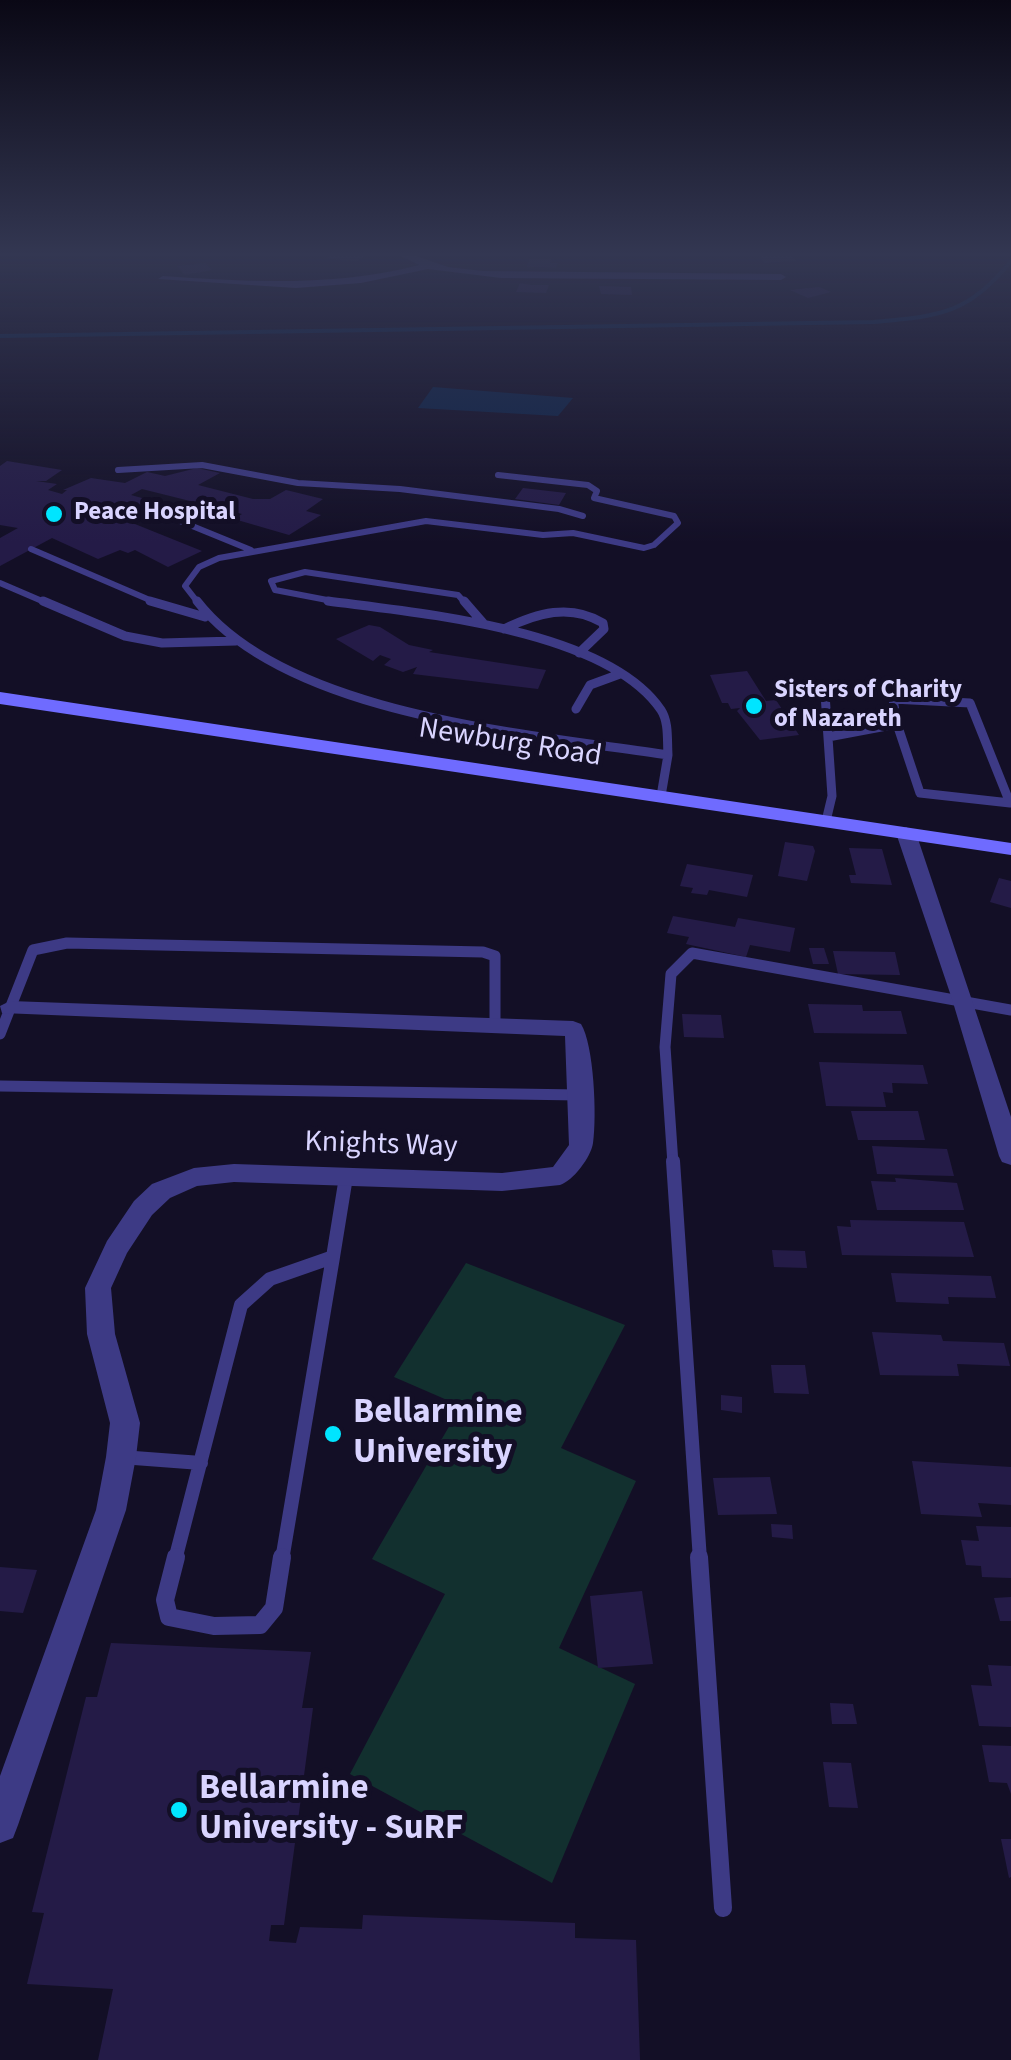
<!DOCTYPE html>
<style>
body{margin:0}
canvas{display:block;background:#130f26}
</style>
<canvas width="1011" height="2060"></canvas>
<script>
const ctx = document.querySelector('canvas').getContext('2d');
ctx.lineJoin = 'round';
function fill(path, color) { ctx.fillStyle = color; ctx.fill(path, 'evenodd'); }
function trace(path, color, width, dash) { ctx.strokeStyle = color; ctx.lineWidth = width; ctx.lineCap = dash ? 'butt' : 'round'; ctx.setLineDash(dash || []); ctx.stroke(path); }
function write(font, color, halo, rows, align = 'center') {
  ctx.font = font + ' "Source Sans 3",sans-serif'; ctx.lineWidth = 10; ctx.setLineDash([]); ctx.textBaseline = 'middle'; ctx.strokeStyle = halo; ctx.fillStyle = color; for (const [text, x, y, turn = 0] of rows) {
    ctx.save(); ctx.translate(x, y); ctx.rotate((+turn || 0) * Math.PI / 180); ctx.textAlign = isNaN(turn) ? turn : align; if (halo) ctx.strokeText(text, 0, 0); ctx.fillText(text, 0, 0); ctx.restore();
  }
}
fill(new Path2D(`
 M466,1263L625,1325L561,1448L636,1481L559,1648L635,1684L552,1883L350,1774L445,1594L372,1559L461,1406L394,1377Z`), '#12302f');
fill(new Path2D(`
 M433,387L573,398L558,416L418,408Z`), '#0c2248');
trace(new Path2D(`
 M0,336L874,322C938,316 968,315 1011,261`), '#0c2248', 4);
fill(new Path2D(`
 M332,253H358L367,255L357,261L327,259Z
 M774,253H790L796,261L764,263L760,256H776Z
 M529,259H552L550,263H558L556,268L527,267Z
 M205,263L212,270L185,275L177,266Z
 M520,283L532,285H549L546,293L516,292Z
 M599,286L631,287L632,295L601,294Z
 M819,287L831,292L808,298L790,290Z
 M7,461L62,470L46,481H36L57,484L48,490L62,494L67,490H63L91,478L125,483L147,472L165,476L197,468L220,473L198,485L253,499H270L286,490L323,499L306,511L321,515L289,535L234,519L242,514L142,489L131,495L167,505L155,512L173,514L160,521V517L119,505L105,512L202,551L168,567L135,550L128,553L120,550L98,559L52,538L0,566V538L18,528L0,525V466Z
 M523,488L566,493L559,505L515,499Z
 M369,625L380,627L409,645L433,650L429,652L546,670L538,689L413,674L417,667L403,672L384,665L391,659L380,655L373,661L336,639Z
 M747,671L766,701L776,700L799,735L760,740L737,711L740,708L731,709L728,703H722L710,675Z
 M785,842L813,846L815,851L807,881L778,876Z
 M849,848L882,849L892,885L851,883L849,875H856Z
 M687,864L753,875L747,897L709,890L707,895L691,893L693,888L680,886Z
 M999,878L1011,881V908L990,902Z
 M673,916L735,927L738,918L795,928L790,952L750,945L746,957L686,944L689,937L667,933Z
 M809,948H824L829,964H813Z
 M833,951L895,952L900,975L838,974Z
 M808,1004L862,1005L863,1011H901L907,1034L814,1033Z
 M682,1014L721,1015L724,1038L684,1037Z
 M819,1062L923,1065L928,1084L892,1083L893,1093L883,1092L886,1107L826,1106Z
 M851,1111H918L925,1140H858Z
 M872,1146L947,1149L954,1176L877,1174Z
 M895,1178L957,1183L964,1210H877L871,1181L896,1182Z
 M850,1220L964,1222L974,1257L842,1255L837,1226L851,1227Z
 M772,1250L805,1251L807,1268L774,1267Z
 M891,1273L991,1276L996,1298L948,1297L949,1304L896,1302Z
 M872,1332L941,1335L943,1341L1004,1343L1010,1366L957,1364L959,1376L880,1375Z
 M771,1365H805L809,1394L774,1393Z
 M721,1395L742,1397V1413L721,1410Z
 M912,1461L1011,1467V1505L978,1503L982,1517L921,1514Z
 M770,1477L777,1514L718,1515L713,1478Z
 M771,1524L792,1525L793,1539L772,1537Z
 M976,1526L1011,1527V1578L982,1577L981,1566L966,1565L961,1540L979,1541Z
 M0,1567L37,1570L23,1613L0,1611Z
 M642,1591L653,1664L598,1668L590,1596Z
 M1011,1597V1621H1000L994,1598Z
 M111,1643L311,1652L302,1708H313L284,1925H271L269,1941L296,1943L300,1927L362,1929L363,1915L575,1923V1938L636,1940L640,2060H98L113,1989L27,1984L44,1913L32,1912L86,1697H97Z
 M988,1665L1011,1666V1727L979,1726L971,1685L992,1686Z
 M830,1703L853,1704L857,1724H832Z
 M982,1745L1011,1746V1794L1007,1783L989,1782Z
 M823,1762L851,1763L858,1808L829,1807Z
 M1001,1839H1011V1877L1009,1878Z`), '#241b47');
trace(new Path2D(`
 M118,470L202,465L298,483L400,489L559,509L583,516
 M180,521L251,550
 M31,549L159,604
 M0,583L49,604
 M199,604L185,586L199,567L219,558L426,521L543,535L573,533L644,548L654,545L678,523L674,516L594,498L597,491L588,485L498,475
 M348,604L275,590L271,581L305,572L458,595L466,604`), '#3d3a85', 6);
trace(new Path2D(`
 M43,601L125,636L162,643L236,641
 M150,601L205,617
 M197,601C286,716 531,734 668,755L661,796
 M328,601C418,613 606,629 661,710C669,722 667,740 668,755
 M464,601L484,624
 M504,629C537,613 570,603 603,623L604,629L579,653
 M825,694L832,796L826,821
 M893,699L970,703L1010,803L920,793L897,724Z
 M576,709L590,685L620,674
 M828,737L897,724`), '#3d3a85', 9);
trace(new Path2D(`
 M0,1034L33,950L67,943L483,952L495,956V1025
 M0,1086L579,1095
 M673,1164L665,1047L671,974L692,953L1011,1010`), '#3d3a85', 11);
trace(new Path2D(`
 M673,1161L700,1560
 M333,1257L346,1177
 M121,1457L201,1463
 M175,1560L241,1305L270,1279L333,1257
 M282,1560L333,1257`), '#3d3a85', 14);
trace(new Path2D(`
 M176,1557L165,1600L169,1617L214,1626L260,1625L274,1608L282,1557
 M699,1557L723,1908`), '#3d3a85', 18);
fill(new Path2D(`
 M395,253H408L448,267L483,271L781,274L786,277L781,280L501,278L428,269L361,283L296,288L158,279L163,276C249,282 334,287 419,265Z
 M906,827L916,833L1011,1117V1165L1002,1162L999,1156L952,999L896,833Z
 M10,1001L573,1021L581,1024C594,1045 597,1116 593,1143C591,1157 573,1181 560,1185L502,1191L234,1182L197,1186L170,1198L152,1215L127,1253L111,1288L115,1334L140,1423L136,1457L126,1510L18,1825L13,1838L0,1843V1776L96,1510L106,1457L110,1423L87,1334L85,1288L107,1241L134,1201L152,1184L194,1168L234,1164L502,1173L553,1167L569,1145L565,1036L2,1013L0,1006Z`), '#3d3a85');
fill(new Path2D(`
 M0,692L1011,843V855L0,704Z`), '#6f6bff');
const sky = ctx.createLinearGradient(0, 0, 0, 542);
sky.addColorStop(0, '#0a0815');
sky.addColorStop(0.47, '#333752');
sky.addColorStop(1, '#33375200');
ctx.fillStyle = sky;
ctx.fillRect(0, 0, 1011, 542);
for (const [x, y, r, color] of [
 [54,514,10,"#00e5ff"],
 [754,706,10,"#00e5ff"],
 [333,1434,10,"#00e5ff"],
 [179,1810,10,"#00e5ff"]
]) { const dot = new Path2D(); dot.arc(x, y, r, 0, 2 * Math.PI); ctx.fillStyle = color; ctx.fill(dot); trace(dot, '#130f26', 4); }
write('bold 25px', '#d9d4ff', '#130f26', [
 ["Peace Hospital",74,514],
 ["Sisters of Charity",774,692],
 ["of Nazareth",774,721]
], 'left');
write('30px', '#d9d4ff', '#130f26', [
 ["Newburg Road",510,744,9],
 ["Knights Way",381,1146,2]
]);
write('bold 35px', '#d9d4ff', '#130f26', [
 ["Bellarmine",353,1414],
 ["University",353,1454],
 ["Bellarmine",199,1790],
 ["University - SuRF",199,1830]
], 'left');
</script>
